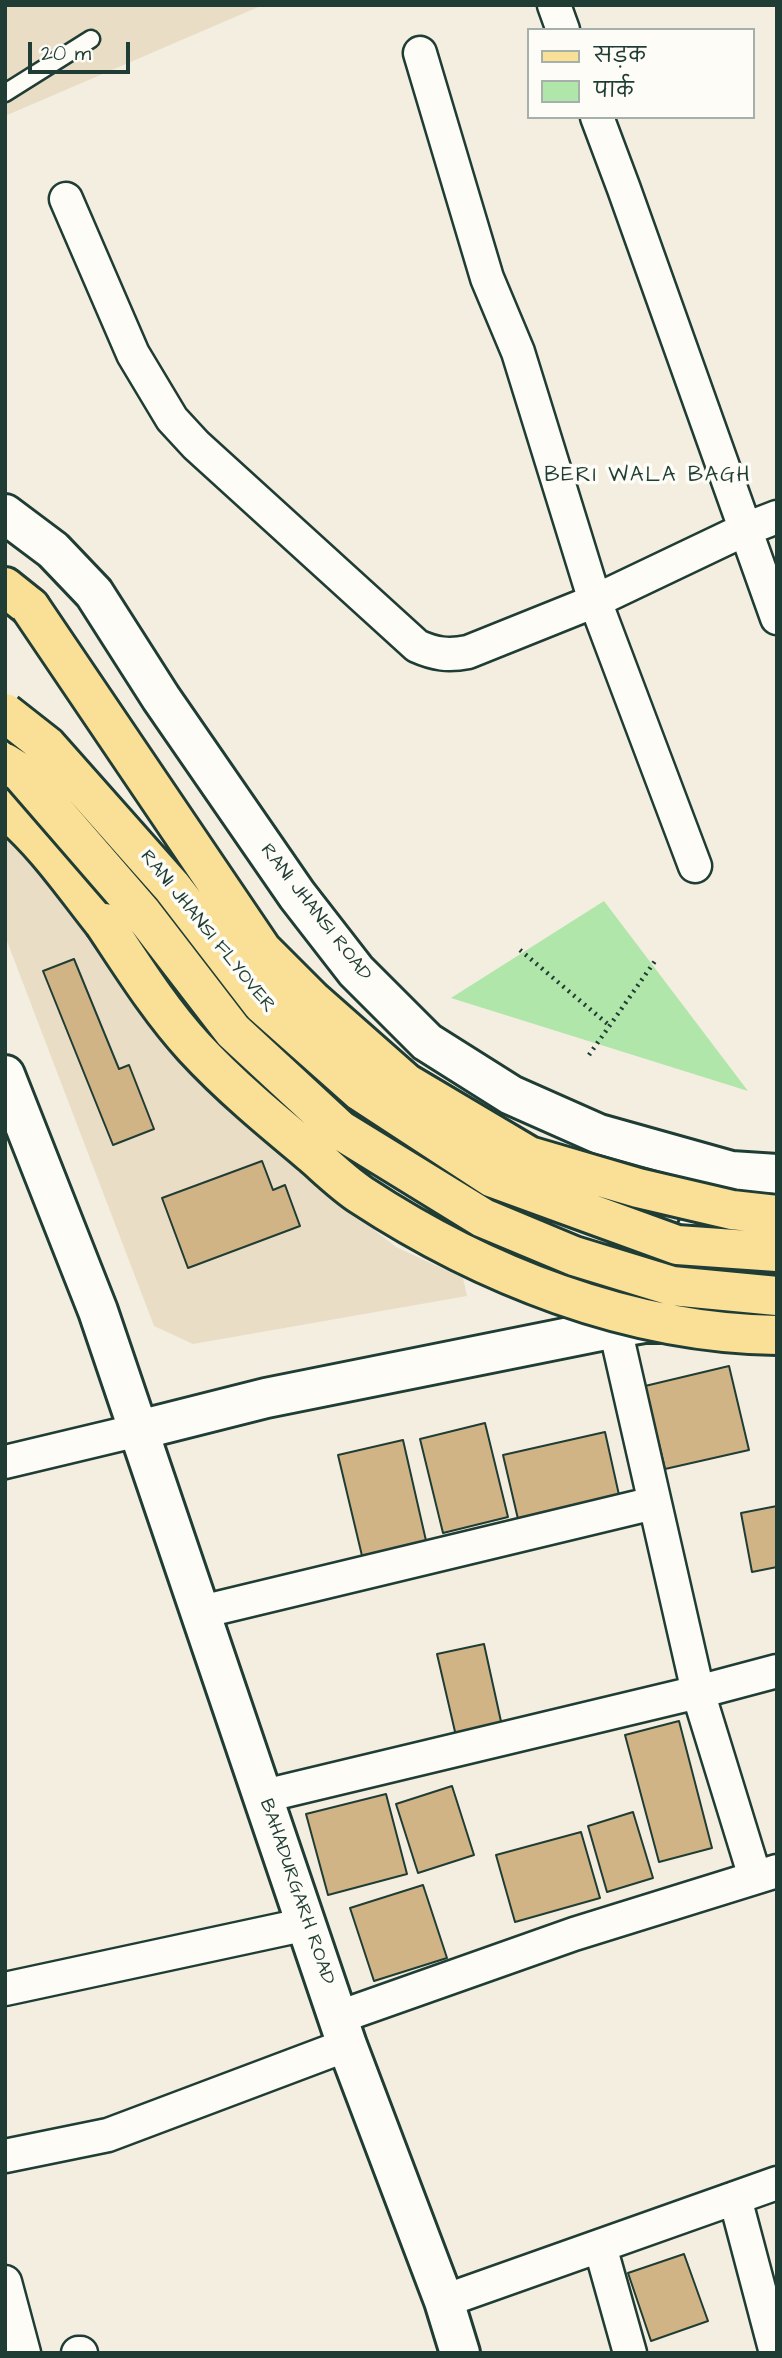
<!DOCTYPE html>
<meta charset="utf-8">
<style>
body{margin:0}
#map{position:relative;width:782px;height:2358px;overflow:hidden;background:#f4eee0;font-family:"Architects Daughter","Playpen Sans Deva",sans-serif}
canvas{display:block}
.frame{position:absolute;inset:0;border:7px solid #1f3d34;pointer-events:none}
.legend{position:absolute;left:527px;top:28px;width:228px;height:91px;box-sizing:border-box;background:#fdfcf7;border:2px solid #a4b0a9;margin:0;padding:9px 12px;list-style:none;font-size:21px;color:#1f3d34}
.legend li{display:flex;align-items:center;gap:14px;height:35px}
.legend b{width:35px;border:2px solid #a4b0a9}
.scale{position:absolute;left:28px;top:42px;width:102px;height:32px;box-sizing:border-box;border:4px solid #1f3d34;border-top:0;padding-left:9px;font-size:21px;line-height:24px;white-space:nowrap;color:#1f3d34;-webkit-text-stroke:5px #fdfcf7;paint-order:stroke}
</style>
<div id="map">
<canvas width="782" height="2358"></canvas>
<div class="frame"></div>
<ul class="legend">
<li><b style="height:9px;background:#fadf96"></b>सड़क</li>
<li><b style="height:19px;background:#b0e6a9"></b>पार्क</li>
</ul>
<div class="scale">20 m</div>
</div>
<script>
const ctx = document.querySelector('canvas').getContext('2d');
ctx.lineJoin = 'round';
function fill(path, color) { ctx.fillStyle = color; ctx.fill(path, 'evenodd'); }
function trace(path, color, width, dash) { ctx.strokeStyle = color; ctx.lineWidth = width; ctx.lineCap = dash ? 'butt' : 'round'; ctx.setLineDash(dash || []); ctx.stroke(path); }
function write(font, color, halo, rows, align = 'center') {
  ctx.font = font + ' "Architects Daughter",sans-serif'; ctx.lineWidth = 7; ctx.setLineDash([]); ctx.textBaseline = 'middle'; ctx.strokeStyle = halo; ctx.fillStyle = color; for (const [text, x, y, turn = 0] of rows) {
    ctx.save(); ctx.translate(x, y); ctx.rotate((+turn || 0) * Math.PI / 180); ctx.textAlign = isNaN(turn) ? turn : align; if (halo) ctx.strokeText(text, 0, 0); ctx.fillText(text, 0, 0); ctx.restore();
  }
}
fill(new Path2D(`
 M5,5H263L5,116Z
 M5,837L101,945L188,1069L284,1159L396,1247L463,1278L467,1296L193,1344L154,1326L5,936Z`), '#eaddc5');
fill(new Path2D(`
 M604,901L748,1091L451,998Z`), '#b0e6a9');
const building = new Path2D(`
 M74,959L119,1069L129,1065L154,1129L113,1145L43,971Z
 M262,1161L273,1190L285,1185L300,1226L188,1268L162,1198Z
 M729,1366L749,1450L665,1469L645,1386Z
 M485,1423L508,1517L443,1533L420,1439Z
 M605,1432L619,1495L518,1519L503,1455Z
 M403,1440L427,1545L363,1560L338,1455Z
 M777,1506V1567L752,1572L741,1513Z
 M484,1644L502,1726L456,1736L437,1654Z
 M679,1721L712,1848L659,1862L625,1735Z
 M452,1786L474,1855L418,1873L396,1804Z
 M386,1794L407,1874L328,1895L306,1814Z
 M633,1812L653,1878L607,1892L588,1826Z
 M581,1832L600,1898L515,1922L496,1855Z
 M423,1885L447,1958L374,1981L350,1908Z
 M684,2254L708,2321L651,2341L628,2273Z`);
fill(building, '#d1b486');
trace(building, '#1f3d34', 2);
const lane = new Path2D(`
 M5,93L91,39`);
const street = new Path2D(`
 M554,5L563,30
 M420,53L487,278L518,352L595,601L695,866
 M597,117L624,189L777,618
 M66,199L133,354L172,419L196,445L417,646C435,654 448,656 468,652L595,601L746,529L777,517
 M615,1328L698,1692L755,1877
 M5,1462L139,1430
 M201,1612L654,1503
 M264,1796L698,1692L777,1671
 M5,1989L307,1924
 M339,2017L574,1934L777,1871
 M5,2156L108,2135L347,2045
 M735,2198L776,2353
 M600,2246L630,2353
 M5,2282L24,2353
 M444,2301L777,2183
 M78,2353H81`);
const secondary = new Path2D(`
 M5,514L53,550L94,593L161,698L297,895L356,971L427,1042L511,1095L599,1134L731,1171L777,1174
 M5,1075L98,1311L347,2045L444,2301L460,2353
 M650,1312L728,1176
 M139,1430L266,1398L615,1328L644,1323H659`);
const primary = new Path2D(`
 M5,587L30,607
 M5,809C44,841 73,884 104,923`);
trace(lane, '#1f3d34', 21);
trace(street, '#1f3d34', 37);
trace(secondary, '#1f3d34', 44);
trace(primary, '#1f3d34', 44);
trace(new Path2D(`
 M520,950L610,1026
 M589,1055L655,961`), '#1f3d34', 4.5, [2, 5]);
trace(lane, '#fdfcf7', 16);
trace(street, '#fdfcf7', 32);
trace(secondary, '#fdfcf7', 38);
trace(primary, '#fadf96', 38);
const primaryBridge = new Path2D(`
 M30,607L262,950L312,1000L406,1083L529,1156L638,1188L732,1210L777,1215
 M5,713L47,746L172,887L262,1004L360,1091L493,1178L677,1245L777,1252
 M5,763L21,773L143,914L233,1031L340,1130L483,1218L574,1256L672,1286L777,1296
 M104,923C132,965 160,1010 194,1047C230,1086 271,1120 312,1154C328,1168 343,1183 361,1195C483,1275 629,1333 777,1335`);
trace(primaryBridge, '#1f3d34', 44, []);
trace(primaryBridge, '#fadf96', 38);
write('19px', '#1f3d34', '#fdfcf7', [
 ["RANI JHANSI ROAD",315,913,52],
 ["RANI JHANSI FLYOVER",207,932,51],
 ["BAHADURGARH ROAD",296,1892,71]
]);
ctx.letterSpacing = '2px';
write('21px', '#1f3d34', '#fdfcf7', [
 ["BERI WALA BAGH",648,477]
]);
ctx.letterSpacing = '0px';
</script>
